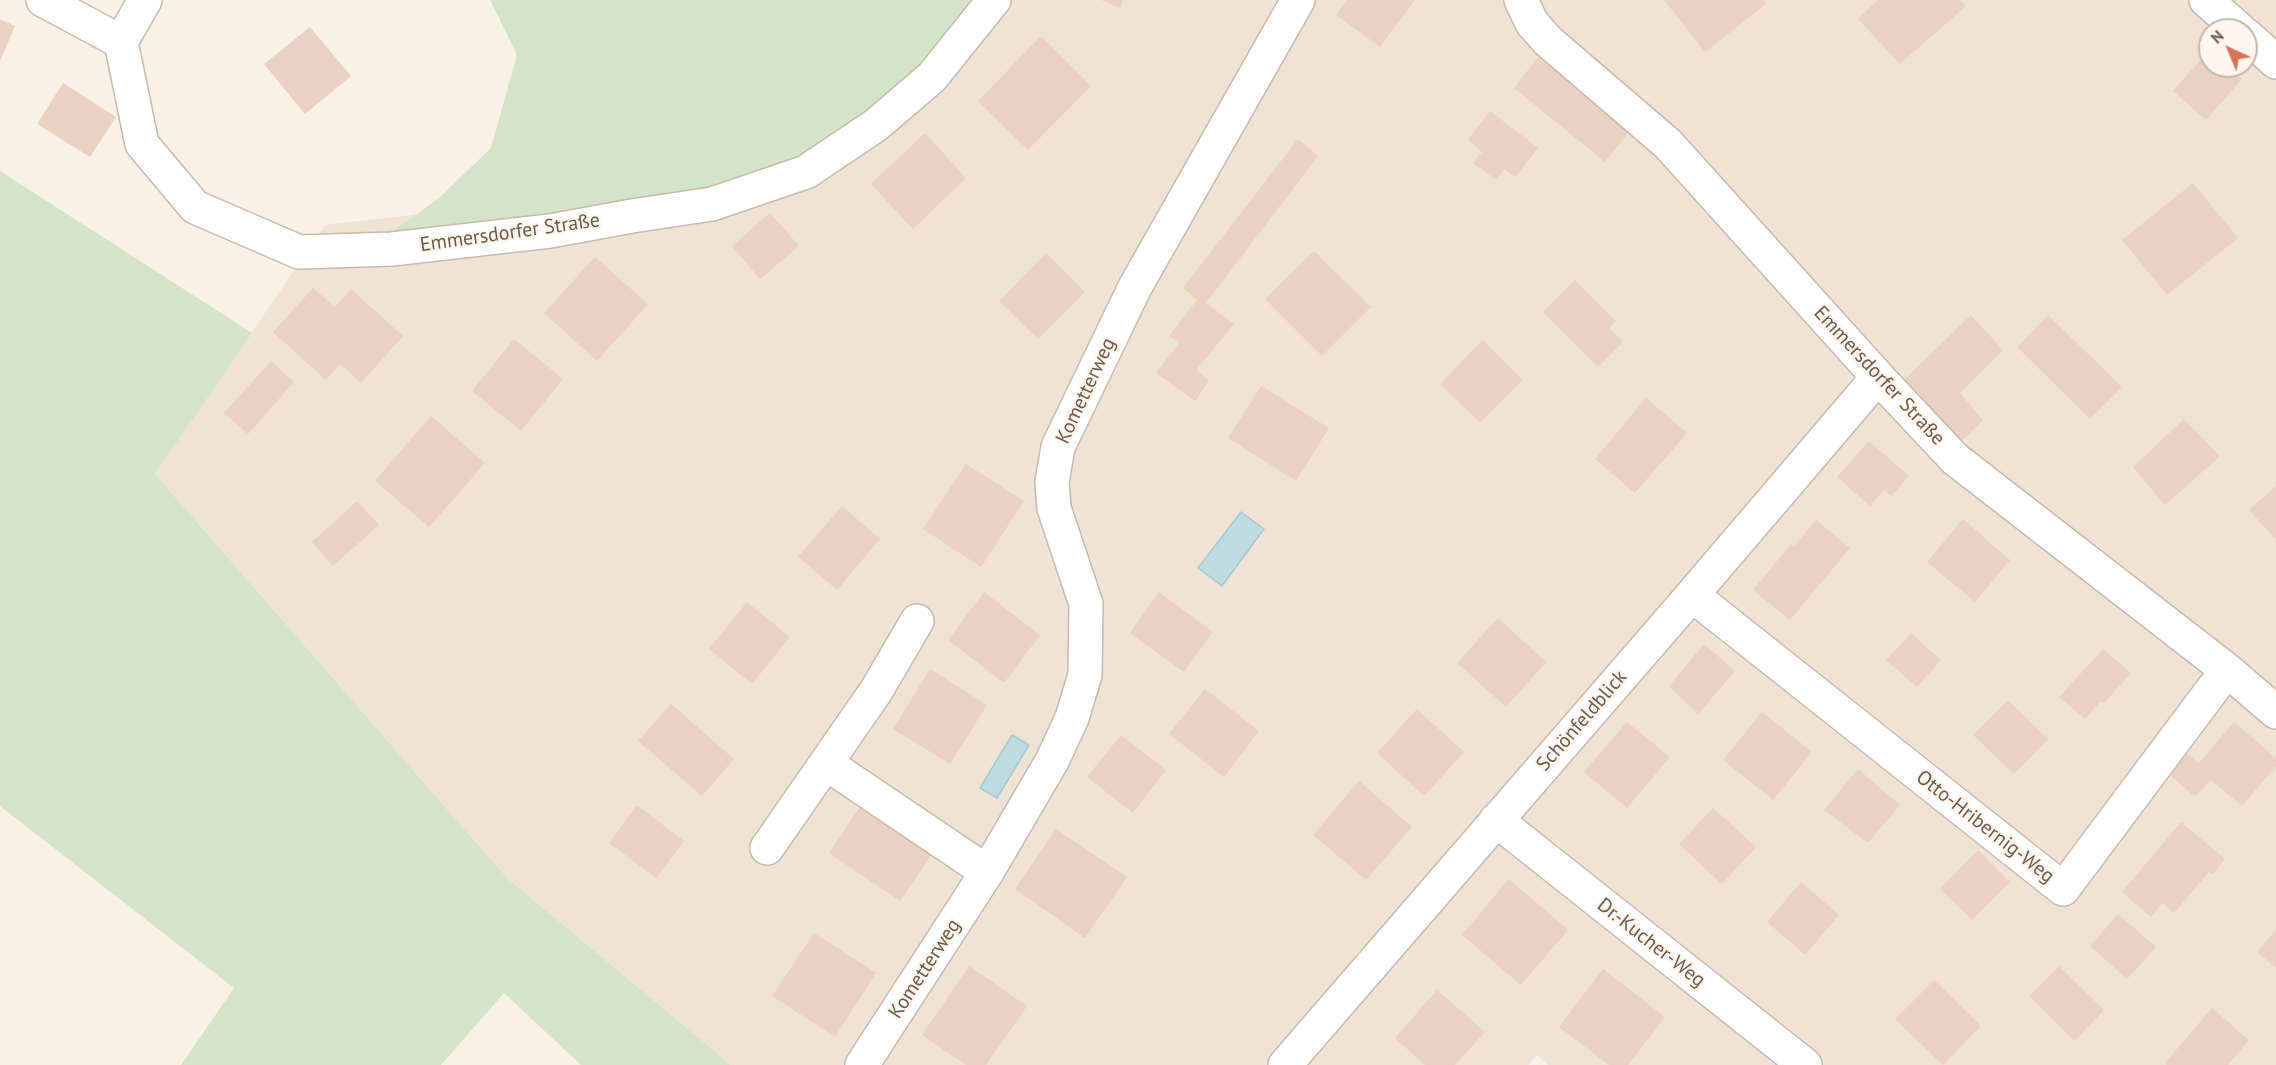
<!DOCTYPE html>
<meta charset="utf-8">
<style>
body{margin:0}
#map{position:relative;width:2276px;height:1065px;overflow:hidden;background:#f9f1e6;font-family:"PT Sans",sans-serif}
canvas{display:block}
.north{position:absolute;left:2198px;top:18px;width:60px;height:60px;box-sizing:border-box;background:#fcf6ec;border:2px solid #c4b8ad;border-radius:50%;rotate:316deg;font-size:16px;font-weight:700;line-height:24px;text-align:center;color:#6f5a4e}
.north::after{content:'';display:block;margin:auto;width:21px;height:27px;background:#d2755c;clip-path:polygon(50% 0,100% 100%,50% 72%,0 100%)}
</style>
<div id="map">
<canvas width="2276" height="1065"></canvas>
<div class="north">N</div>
</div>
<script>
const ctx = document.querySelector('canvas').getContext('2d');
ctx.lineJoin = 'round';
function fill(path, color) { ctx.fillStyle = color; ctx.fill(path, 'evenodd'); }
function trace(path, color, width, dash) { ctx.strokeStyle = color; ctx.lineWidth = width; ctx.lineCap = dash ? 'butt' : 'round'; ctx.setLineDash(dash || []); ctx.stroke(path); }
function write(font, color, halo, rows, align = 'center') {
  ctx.font = font + ' "PT Sans",sans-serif'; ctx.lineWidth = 4.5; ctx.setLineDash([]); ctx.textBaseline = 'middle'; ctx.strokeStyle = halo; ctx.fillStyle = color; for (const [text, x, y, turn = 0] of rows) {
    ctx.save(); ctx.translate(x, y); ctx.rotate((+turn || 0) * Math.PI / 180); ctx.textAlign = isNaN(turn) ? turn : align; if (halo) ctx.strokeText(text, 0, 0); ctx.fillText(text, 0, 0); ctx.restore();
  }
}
fill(new Path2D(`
 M787,0H2276V1065H1548L1537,1055L1528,1065H731L507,878L155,474L325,225L711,180ZM2210,30H2246V66H2210Z`), '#efe3d5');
fill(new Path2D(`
 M490,0H992L906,99L784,179L686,208L391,233L439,198L491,148L517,55Z
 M0,171L252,333L155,474L507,878L731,1065H581L504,993L441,1065H181L234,988L0,806Z`), '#d3e4c7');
const water = new Path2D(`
 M1241,512L1264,529L1222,586L1198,568Z
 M1012,735L1029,745L997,798L980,788Z`);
fill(water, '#bddbe0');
trace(water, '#a5cad0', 1.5);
fill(new Path2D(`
 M1101,0H1123L1120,8Z
 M1347,0H1415L1380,47L1336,15Z
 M1664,0H1763L1766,4L1705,52Z
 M1878,0H1960L1966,6L1900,64L1858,19Z
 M0,19L15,26L0,61Z
 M310,27L351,76L305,114L264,64Z
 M1041,36L1091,86L1028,150L978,101Z
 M2210,49V66H2228L2242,79L2206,120L2173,91Z
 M1538,57L1630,131L1605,162L1514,88Z
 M63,83L116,117L90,157L37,124Z
 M1490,111L1538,148L1515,177L1504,169L1496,180L1473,163L1482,152L1468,140Z
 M925,133L966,178L913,229L871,184Z
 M1298,139L1318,156L1206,303L1234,324L1196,370L1209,381L1195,401L1156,373L1180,342L1169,336L1197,300L1183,288Z
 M2193,183L2238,238L2167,295L2122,240Z
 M770,213L799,246L760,279L732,246Z
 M1314,251L1371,307L1322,356L1265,299Z
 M1046,253L1085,292L1038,339L999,301Z
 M595,257L648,304L597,361L544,313Z
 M1575,280L1616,321L1609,328L1623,342L1598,367L1543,312Z
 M313,288L335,307L351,289L403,336L361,383L340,364L326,380L273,332Z
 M1971,315L2003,350L1960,393L1983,420L1961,442L1900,384Z
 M2048,315L2122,387L2090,419L2017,347Z
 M514,339L563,379L521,431L472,391Z
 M1483,340L1523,380L1480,423L1440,384Z
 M271,361L294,382L248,434L224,413Z
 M1261,386L1329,428L1296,481L1228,438Z
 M1646,398L1687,433L1635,493L1595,459Z
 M431,416L485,463L429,527L375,481Z
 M2184,419L2220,456L2165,505L2133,467Z
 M1869,441L1909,476L1891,496L1884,490L1870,506L1837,477Z
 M966,464L1024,501L981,567L923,529Z
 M2276,486V540L2249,510Z
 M357,501L379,525L333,566L312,542Z
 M842,506L880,539L837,590L798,557Z
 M1963,519L2010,560L1975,602L1927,562Z
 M1816,520L1850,548L1790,620L1753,590L1791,544L1794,546Z
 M984,592L1040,635L1004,683L948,640Z
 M1159,592L1213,632L1184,672L1130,633Z
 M747,602L790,637L752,684L709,649Z
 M1498,618L1546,662L1506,707L1457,663Z
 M1911,633L1941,660L1917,687L1886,660Z
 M1704,644L1735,671L1698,714L1669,686Z
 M2103,649L2131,673L2104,703L2101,701L2085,719L2059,697Z
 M930,669L987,705L950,764L893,729Z
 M1205,689L1259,731L1224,777L1169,734Z
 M2008,700L2048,739L2014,774L1973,735Z
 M671,704L734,759L702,796L638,741Z
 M1417,709L1464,752L1424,796L1377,753Z
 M1762,712L1812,752L1773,800L1723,760Z
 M1627,722L1670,757L1627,808L1584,772Z
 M2234,722L2276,758V766L2242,806L2211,780L2195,797L2169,774L2188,753L2198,764Z
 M1121,735L1166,770L1133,813L1087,777Z
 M1858,769L1900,805L1868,843L1824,810Z
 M1359,781L1412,827L1366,880L1313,835Z
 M863,802L935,850L900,901L829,853Z
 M637,805L684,841L656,878L609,843Z
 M1713,808L1756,847L1722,884L1679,844Z
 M2181,822L2225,859L2212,875L2209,872L2174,913L2163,903L2151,917L2122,892Z
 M1056,829L1127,877L1085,938L1015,889Z
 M1978,850L2010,882L1972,920L1940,889Z
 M1509,879L1568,930L1521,985L1462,935Z
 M1801,882L1839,915L1805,955L1767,922Z
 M2118,914L2156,947L2127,979L2090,946Z
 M2276,930V968L2257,952Z
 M814,933L876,973L835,1037L772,996Z
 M969,966L1027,1006L986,1065H966L922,1035Z
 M2059,966L2104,1010L2074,1041L2029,996Z
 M1603,969L1665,1017L1628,1065H1609L1559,1027Z
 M1934,980L1981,1026L1943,1065L1895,1019Z
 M1437,990L1485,1032L1455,1065H1425L1395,1038Z
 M2212,1008L2249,1040L2228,1065H2167L2165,1063Z`), '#ebd1c1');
const minor = new Path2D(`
 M43,0L121,42
 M145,0L121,42L142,144L195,207L299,252L392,249L550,231L632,216L712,204L806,172L876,125L932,77L994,0
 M1521,0L1532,23L1548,41L1668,144L1878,377L1955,459L2227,670L2276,712
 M2206,0L2240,30
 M2246,35L2276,62
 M1692,595L2063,889L2227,670
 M827,764L987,872
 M1496,820L1805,1065
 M767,848L876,691L917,621
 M862,1065L987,872L1052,761L1072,718L1085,675L1086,604L1054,508L1052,482L1058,447L1135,287L1298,0
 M1285,1065L1692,595L1878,377`);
trace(minor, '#c9b9ae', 36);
trace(minor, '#fff', 33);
write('20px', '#6f5a4e', '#fcf6ec', [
 ["Emmersdorfer Straße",510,233,-8],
 ["Emmersdorfer Straße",1879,376,47],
 ["Kometterweg",1086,391,-65],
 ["Schönfeldblick",1582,721,-49],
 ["Otto-Hribernig-Weg",1985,827,38],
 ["Dr.-Kucher-Weg",1651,943,38],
 ["Kometterweg",925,969,-57]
]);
</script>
